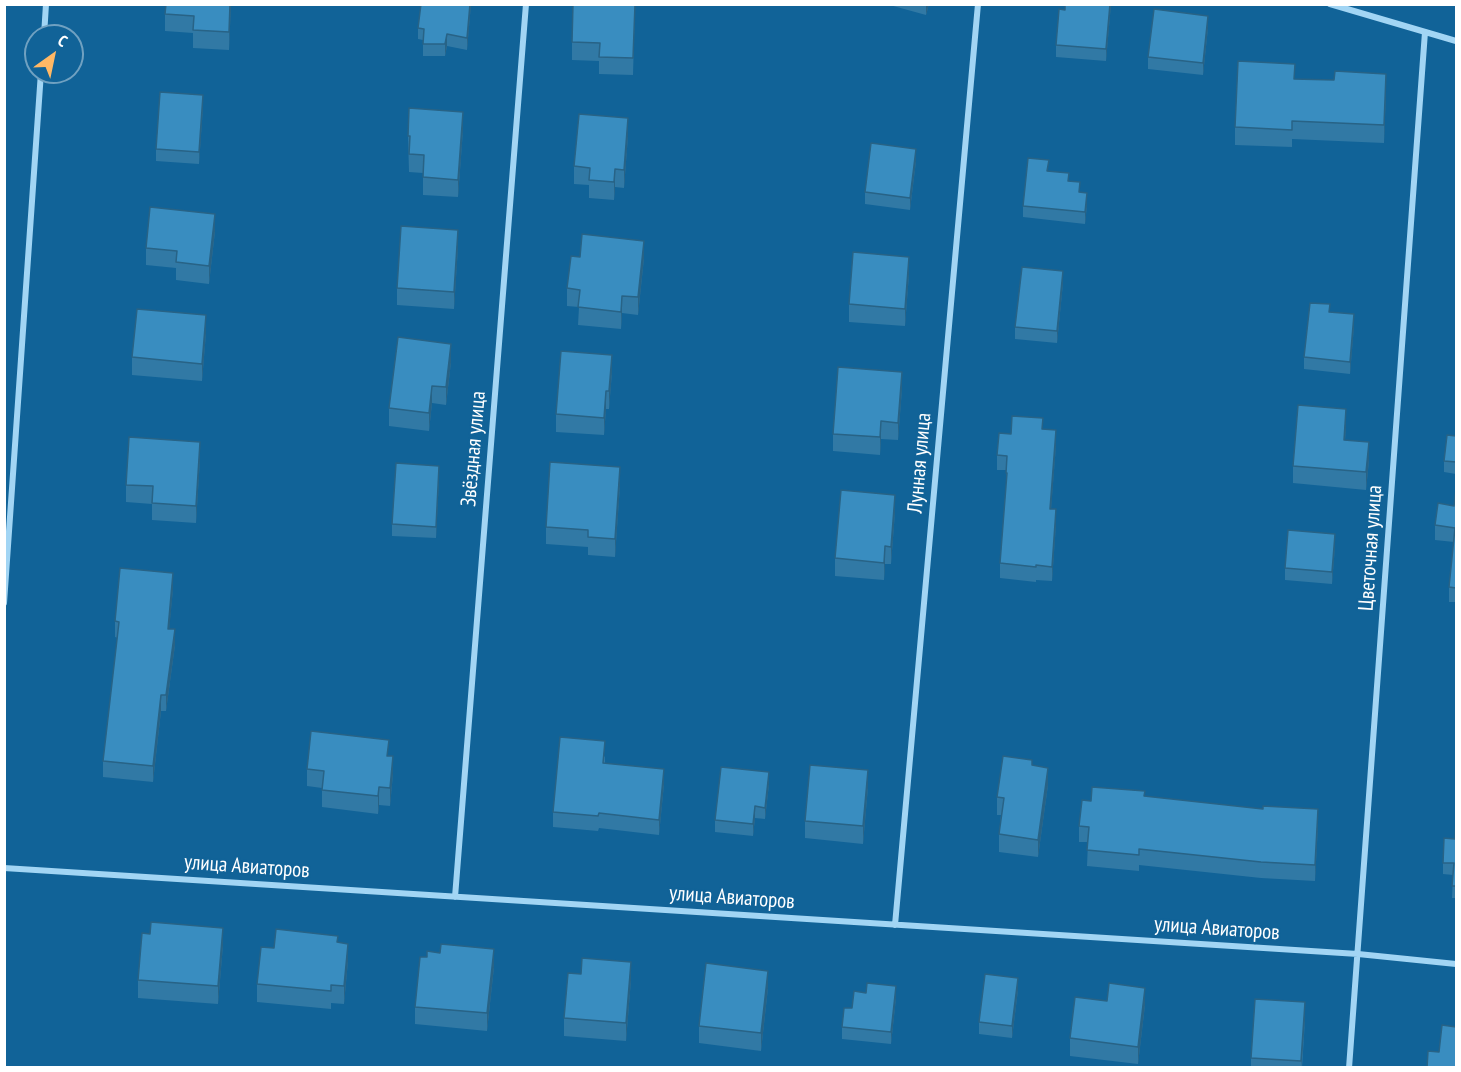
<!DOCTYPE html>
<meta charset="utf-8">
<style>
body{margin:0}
#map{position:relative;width:1461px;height:1072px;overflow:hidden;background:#116398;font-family:"PT Sans Narrow",sans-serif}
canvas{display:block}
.frame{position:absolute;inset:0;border:6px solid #fff;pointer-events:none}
.north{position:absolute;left:24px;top:24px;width:60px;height:60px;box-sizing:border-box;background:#116398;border:2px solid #70a1c1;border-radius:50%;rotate:33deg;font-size:16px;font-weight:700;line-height:24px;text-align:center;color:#fff}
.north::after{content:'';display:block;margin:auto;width:21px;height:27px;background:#ffb865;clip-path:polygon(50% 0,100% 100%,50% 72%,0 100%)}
</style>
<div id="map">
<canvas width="1461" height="1072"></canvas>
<div class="frame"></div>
<div class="north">С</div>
</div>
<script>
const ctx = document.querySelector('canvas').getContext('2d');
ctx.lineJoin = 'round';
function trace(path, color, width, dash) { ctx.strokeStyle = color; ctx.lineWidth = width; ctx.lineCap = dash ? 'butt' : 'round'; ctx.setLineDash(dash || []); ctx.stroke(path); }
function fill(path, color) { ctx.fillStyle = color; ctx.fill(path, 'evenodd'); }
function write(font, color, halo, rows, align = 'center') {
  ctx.font = font + ' "PT Sans Narrow",sans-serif'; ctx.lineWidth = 4.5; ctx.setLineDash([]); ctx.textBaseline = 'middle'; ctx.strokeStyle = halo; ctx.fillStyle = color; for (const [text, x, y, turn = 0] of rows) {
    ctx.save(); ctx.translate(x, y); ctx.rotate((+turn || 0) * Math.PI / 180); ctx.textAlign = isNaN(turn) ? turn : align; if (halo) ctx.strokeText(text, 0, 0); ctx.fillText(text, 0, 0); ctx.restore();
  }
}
trace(new Path2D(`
 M1330,4L1456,41
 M44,36L46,4
 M4,603L41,72
 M4,868L1358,954L1456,964
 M455,897L526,4
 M895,925L978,4
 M1349,1068L1425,32`), '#a2d5f4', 6);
fill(new Path2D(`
 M231,4L229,50L193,48V33L165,31V14Z
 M471,4L467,50L447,46L445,56H423V40L418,39V28Z
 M635,4L633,75L599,74V61L572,60V42Z
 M886,4H929L926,15Z
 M1111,4L1106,61L1056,57V45L1065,10Z
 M1208,28L1203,75L1148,69V57Z
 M1295,79L1386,92L1384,143L1292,139V147L1235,145V127Z
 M203,107L199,164L156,161V149Z
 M463,130L458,197L423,195V173L409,172L408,136Z
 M628,136L624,188L615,187L614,200L589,198V185L574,184V166Z
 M916,161L910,210L865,204V192Z
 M1049,171L1069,181L1080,192L1087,205L1085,224L1023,217V206Z
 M215,231L209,284L176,280V268L146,265V248Z
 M458,247L454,309L397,305V288Z
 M580,257L644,258L638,315L622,313L621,329L578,325L579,307L567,306V288Z
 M909,274L905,326L849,322V304Z
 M1063,283L1057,343L1015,339V327Z
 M1330,312L1354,326L1350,374L1304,369V357Z
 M206,333L202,381L132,375V357Z
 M451,362L446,405L432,403L429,431L389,426V408Z
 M612,372L609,409H606L604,435L556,432V414Z
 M902,389L898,440L881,439L880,455L833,451V434Z
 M1346,427L1345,440L1369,460L1366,490L1293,483V466Z
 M1043,429L1056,445L1051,509L1056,524L1052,581L1036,580V582L1000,578V563L1006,488V470H997V455L1011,434Z
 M1456,436V474L1444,472V461Z
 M200,459L196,523L152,520V504L126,502V485Z
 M439,478L436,538L392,536V524Z
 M620,485L615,557L588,555V547L546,544V527Z
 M1456,489V602H1449V587L1454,542L1435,540V525L1454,506Z
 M895,512L891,564H885L884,580L835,576V558Z
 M1335,546L1332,584L1285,580V568Z
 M173,589L169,629L175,645L166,711H161L153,782L103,777V761L118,638L115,637V621Z
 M389,756L393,774L390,806L379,805L378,814L322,807V788L307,786V769Z
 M605,756V763L664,784L659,835L599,828L598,831L553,827V812Z
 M1032,765L1048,785L1038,857L999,852V834L1001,815H997V797Z
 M769,784L765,819L755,818L753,836L715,832V820Z
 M868,787L863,844L805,838V821Z
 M1145,796L1318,825L1315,881L1261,878L1139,865V871L1087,866L1088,842H1079V826L1091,801Z
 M1456,819V898H1452L1453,875L1443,874V863L1455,839Z
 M338,942L348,961L344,1004L331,1003V1009L257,1002V984L274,948Z
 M223,945L218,1004L138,998V980Z
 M494,967L487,1031L415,1024V1007Z
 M631,980L626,1041L564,1036V1018Z
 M768,988L761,1051L699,1043V1026Z
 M1018,990L1012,1038L979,1034V1022Z
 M896,998L891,1044L842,1039V1027L852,1008Z
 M1145,1005L1138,1064L1070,1056V1038Z
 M1305,1020L1302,1068H1251V1058Z`), '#3179a5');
fill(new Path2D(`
 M230,4H231L229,50V32Z
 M470,4H471L467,50V38Z
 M926,4H929L926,15Z
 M1110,4H1111L1106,61V49Z
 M1208,16V28L1203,75V63Z
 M447,34V46L445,56V44Z
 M1386,74V92L1384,143V125Z
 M203,95V107L199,164V152Z
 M463,112V130L458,197V180Z
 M628,118V136L624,188V170Z
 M916,149V161L910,210V198Z
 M615,169V187L614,200V182Z
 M1087,193V205L1085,224V212Z
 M215,214V231L209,284V266Z
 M458,230V247L454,309V292Z
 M644,241V258L638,315V297Z
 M909,257V274L905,326V309Z
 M1063,271V283L1057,343V331Z
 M622,296V313L621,329V312Z
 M1354,314V326L1350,374V362Z
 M206,315V333L202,381V364Z
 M451,344V362L446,405V387Z
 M612,355V372L609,409V391Z
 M902,372V389L898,440V423Z
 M432,386V403L429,431V413Z
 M606,391V409L604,435V418Z
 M1346,409V427L1344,457V440Z
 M881,421V439L880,455V437Z
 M1056,430V445L1050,524V509Z
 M200,442V459L196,523V506Z
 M1369,442V460L1366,490V472Z
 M439,466V478L436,538V527Z
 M620,467V485L615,557V539Z
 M895,495V512L891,564V547Z
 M1056,509V524L1052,581V567Z
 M1335,534V546L1332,584V572Z
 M885,546V564L884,580V563Z
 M173,573V589L168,644V629Z
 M175,629V645L166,711V695Z
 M161,695V711L153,782V766Z
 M393,756V774L390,806V788Z
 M1048,768V785L1038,857V840Z
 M664,769V784L659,835V820Z
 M868,770V787L863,844V826Z
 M769,772V784L765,819V808Z
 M379,787V805L378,814V796Z
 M755,806V818L753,836V824Z
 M1318,809V825L1315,881V865Z
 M223,928V945L218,1004V986Z
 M348,944V961L344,1004V986Z
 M494,949V967L487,1031V1013Z
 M631,962V980L626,1041V1023Z
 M768,971V988L761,1051V1033Z
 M1018,978V990L1012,1038V1026Z
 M896,986V998L891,1044V1032Z
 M1145,988V1005L1138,1064V1047Z
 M1305,1002V1020L1301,1068V1061Z`), '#286386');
const building = new Path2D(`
 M166,4H230L229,32L193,30L194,16L165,14Z
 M421,4H470L467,38L447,34L445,44H423L424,29L418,28Z
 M573,4H635L633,58L599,57L600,43L572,42Z
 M1065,4H1110L1106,49L1056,45L1059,9L1065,10Z
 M1154,9L1208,16L1203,63L1148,57Z
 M1238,61L1295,64L1294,79L1334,80L1335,71L1386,74L1384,125L1292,121V130L1235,127Z
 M160,92L203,95L199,152L156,149Z
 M409,108L463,112L458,180L423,177L424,155L409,154L410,136H408Z
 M579,114L628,118L624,170L615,169L614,182L589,180L590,168L574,166Z
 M871,143L916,149L910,198L865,192Z
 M1028,158L1049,160L1047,171L1069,173L1068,181L1080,182L1079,192L1087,193L1085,212L1023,206Z
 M150,207L215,214L209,266L176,262L177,251L146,248Z
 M401,226L458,230L454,292L397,288Z
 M582,234L644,241L638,297L622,296L621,312L578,307L580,290L567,288L571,256L580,257Z
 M853,252L909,257L905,309L849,304Z
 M1022,267L1063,271L1057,331L1015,327Z
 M1310,303L1330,304L1329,312L1354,314L1350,362L1304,357Z
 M137,309L206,315L202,364L132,357Z
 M398,337L451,344L446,387L432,386L429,413L389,408Z
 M561,351L612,355L609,391H606L604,418L556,414Z
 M838,367L902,372L898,423L881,421L880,437L833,434Z
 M1298,405L1346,409L1344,440L1369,442L1366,472L1293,466Z
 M1012,416L1043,418L1042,429L1056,430L1050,509H1056L1052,567L1036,565V567L1000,563L1007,473H1006L1007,456L997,455L999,433L1011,434Z
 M1447,435L1456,436V462L1444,461Z
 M129,437L200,442L196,506L152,503L153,486L126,485Z
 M550,462L620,467L615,539L588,537V530L546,527Z
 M396,463L439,466L436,527L392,524Z
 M1456,489V588L1449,587L1455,528L1435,525L1438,503L1454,506Z
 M841,490L895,495L891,547L885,546L884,563L835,558Z
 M1288,530L1335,534L1332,572L1285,568Z
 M120,568L173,573L168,629H175L166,695H161L153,766L103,761L119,622L115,621Z
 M311,731L389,740L387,756H393L390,788L379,787L378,796L322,790L324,771L307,769Z
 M560,737L605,741L603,763L664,769L659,820L599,813L598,816L553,812Z
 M1003,756L1032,760V765L1048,768L1038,840L999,834L1004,798L997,797Z
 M810,765L868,770L863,826L805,821Z
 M721,767L769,772L765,808L755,806L753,824L715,820Z
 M1092,787L1145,791L1144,796L1263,809V806L1318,809L1315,865L1261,862L1139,849V855L1087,850L1089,827L1079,826L1082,800L1091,801Z
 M1456,819V886H1452L1454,863H1443L1444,838L1455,839Z
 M151,922L223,928L218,986L138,980L142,933L150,934Z
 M276,929L338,936L337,942L348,944L344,986L331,985V991L257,984L261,947L274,948Z
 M441,944L494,949L487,1013L415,1007L420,957H427V951L440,953Z
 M582,958L631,962L626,1023L564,1018L568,973L581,974Z
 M706,963L768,971L761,1033L699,1026Z
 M985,974L1018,978L1012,1026L979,1022Z
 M867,983L896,986L891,1032L842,1027L844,1008H852L854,991L866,993Z
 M1109,983L1145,988L1138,1047L1070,1038L1075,997L1107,1001Z
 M1255,999L1305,1002L1301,1061L1251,1058Z
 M1442,1025L1456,1027V1068H1427L1428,1051L1439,1052Z`);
fill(building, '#398dc0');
trace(building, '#286386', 1.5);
write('21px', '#fff', '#116398', [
 ["Звёздная улица",474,449,-85],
 ["Лунная улица",920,463,-85],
 ["Цветочная улица",1371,548,-86],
 ["улица Авиаторов",247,867,4],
 ["улица Авиаторов",732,898,4],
 ["улица Авиаторов",1217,929,4]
]);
</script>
